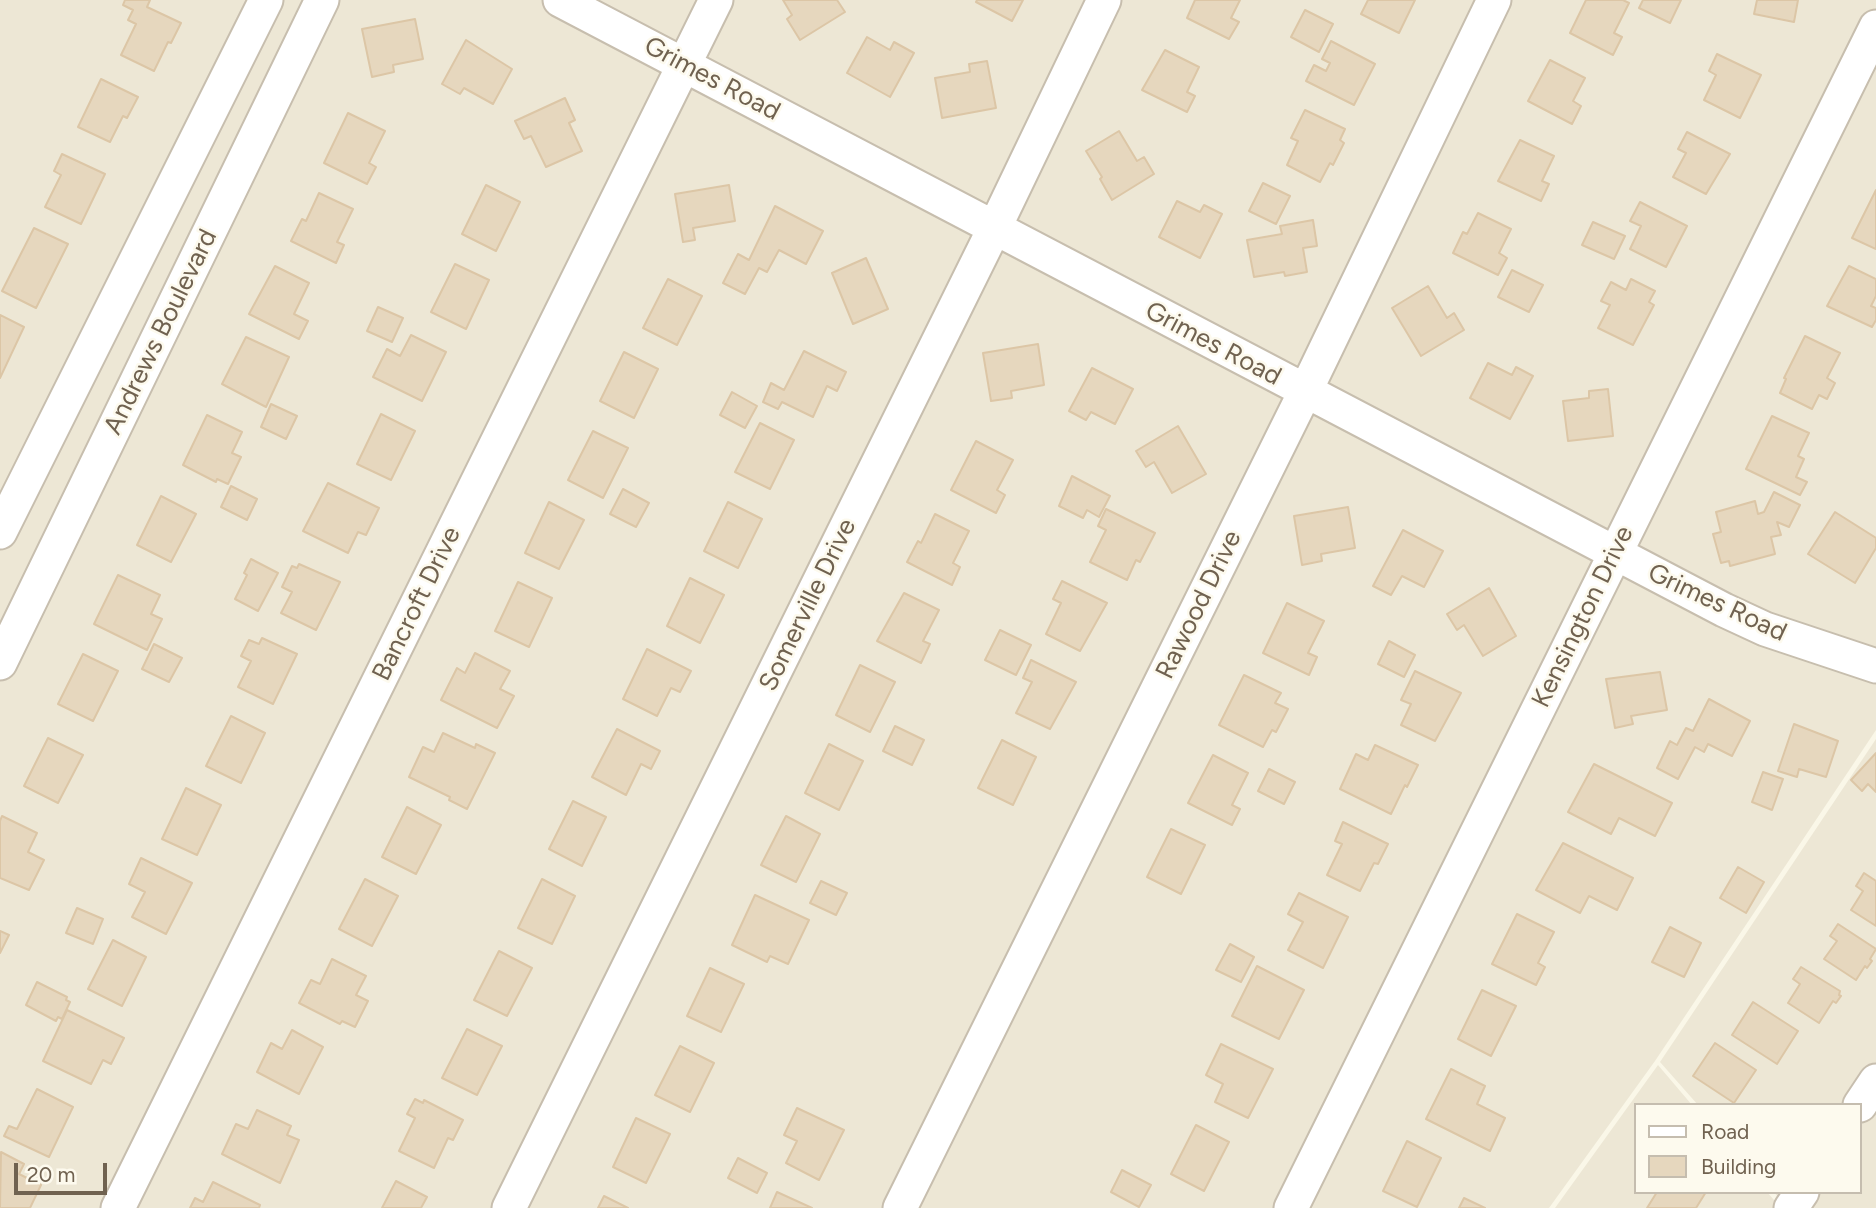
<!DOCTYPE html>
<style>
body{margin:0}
#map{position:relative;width:1876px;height:1208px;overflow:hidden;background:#faf7e8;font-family:Figtree,sans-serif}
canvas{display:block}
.legend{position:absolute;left:1634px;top:1103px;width:228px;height:91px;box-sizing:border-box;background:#fdfaee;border:2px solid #c5bdaf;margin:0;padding:9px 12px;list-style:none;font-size:21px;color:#706250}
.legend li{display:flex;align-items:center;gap:14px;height:35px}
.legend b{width:35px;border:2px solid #c5bdaf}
.scale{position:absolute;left:14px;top:1163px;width:93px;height:32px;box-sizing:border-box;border:4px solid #706250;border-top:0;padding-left:9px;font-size:21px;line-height:24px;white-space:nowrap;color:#706250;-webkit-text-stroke:5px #fdfaee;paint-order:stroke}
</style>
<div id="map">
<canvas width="1876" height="1208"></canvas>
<ul class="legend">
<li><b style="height:9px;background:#fff"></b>Road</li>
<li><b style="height:19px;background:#e6d7be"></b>Building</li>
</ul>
<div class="scale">20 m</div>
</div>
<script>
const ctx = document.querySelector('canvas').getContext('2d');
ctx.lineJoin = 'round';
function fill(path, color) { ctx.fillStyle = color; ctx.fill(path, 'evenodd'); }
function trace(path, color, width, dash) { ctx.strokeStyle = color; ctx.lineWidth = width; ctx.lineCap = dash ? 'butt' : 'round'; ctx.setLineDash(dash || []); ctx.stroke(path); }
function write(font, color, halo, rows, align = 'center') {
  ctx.font = font + ' Figtree,sans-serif'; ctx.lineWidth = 5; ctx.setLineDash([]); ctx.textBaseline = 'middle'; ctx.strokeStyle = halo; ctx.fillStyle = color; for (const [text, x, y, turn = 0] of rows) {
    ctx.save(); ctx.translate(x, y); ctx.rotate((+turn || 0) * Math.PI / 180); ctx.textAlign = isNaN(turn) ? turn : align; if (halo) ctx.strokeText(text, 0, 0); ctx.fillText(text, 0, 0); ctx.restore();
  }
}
fill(new Path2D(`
 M0,0H1876V730L1655,1061L1549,1208H0Z
 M1876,739V1208H1787L1774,1192H1860V1105H1698L1660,1062Z
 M1658,1065L1692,1105H1636V1192H1767L1781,1208H1555Z`), '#ede7d5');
const building = new Path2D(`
 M125,0H150L147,7L181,23L171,43L168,42L154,71L121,55L136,24L128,20L133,10L123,5Z
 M783,0H837L845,12L800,40L787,19L792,15Z
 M977,0H1023L1012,21L976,2Z
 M1195,0H1240L1231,18L1239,22L1229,39L1187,18Z
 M1368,0H1415L1399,33L1361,14Z
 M1586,0H1623L1629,3L1614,33L1622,37L1613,55L1570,33Z
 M1643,0H1681L1670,23L1639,8Z
 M1757,0H1798L1794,22L1754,14Z
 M1305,10L1333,24L1319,52L1291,37Z
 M415,19L423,59L393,65L394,72L372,77L362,29Z
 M867,37L890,50L894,42L914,53L890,97L847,73Z
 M466,40L512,69L493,104L464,88L460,94L442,84Z
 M1331,41L1375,64L1354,105L1306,81L1314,65L1326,71L1330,63L1322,59Z
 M1165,50L1199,67L1187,92L1195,96L1187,112L1142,90Z
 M1717,54L1761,75L1740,118L1704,100L1716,75L1709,71Z
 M1550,60L1585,78L1573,101L1581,106L1572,124L1528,101Z
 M987,61L996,108L942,118L935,78L970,72L969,64Z
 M101,79L138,97L127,118L123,116L110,142L78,127Z
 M565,98L575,120L569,123L582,151L546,167L531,136L524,139L515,121Z
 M1305,110L1345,129L1340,140L1344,143L1333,165L1330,163L1320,182L1287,165L1298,141L1291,138Z
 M348,113L385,131L369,163L376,167L367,184L324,163Z
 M1119,131L1137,161L1144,157L1154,174L1112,200L1100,179L1102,177L1086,151Z
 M1687,132L1730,154L1706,194L1673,177L1686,153L1678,149Z
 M1520,140L1554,156L1542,181L1549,184L1541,201L1498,181Z
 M62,154L105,174L81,224L45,207L61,175L54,171Z
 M1263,183L1290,196L1276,224L1249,211Z
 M486,185L520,202L496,251L462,234Z
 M729,185L735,221L693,228L695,240L683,242L675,194Z
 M1876,190V249L1852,238Z
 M319,193L353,209L337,242L344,245L336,263L291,241L302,219L306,221Z
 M1177,201L1200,212L1204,205L1222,214L1200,258L1159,237Z
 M1640,202L1687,226L1666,267L1630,249L1641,226L1630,221Z
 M775,206L823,231L806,264L779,250L767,272L759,268L745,294L723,283L738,254L749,260Z
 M1478,213L1511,229L1499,253L1507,258L1498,275L1453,253L1463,232L1467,234Z
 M1313,220L1317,246L1303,248L1307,272L1285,276L1284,272L1254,277L1247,240L1282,234L1280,226Z
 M1593,222L1625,236L1614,259L1582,245Z
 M34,228L68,244L36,308L2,291Z
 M866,258L888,309L853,324L832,273Z
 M455,264L489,280L466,329L431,312Z
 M275,266L309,283L294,314L308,321L299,339L249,314Z
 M1849,266L1876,279V296L1871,306L1876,308V320L1872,327L1827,306Z
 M1512,270L1543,285L1529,312L1498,297Z
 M668,279L702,296L677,345L643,328Z
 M1631,279L1655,291L1649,302L1654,305L1633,345L1598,328L1610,305L1601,301L1611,282L1626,290Z
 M1428,286L1447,318L1454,313L1464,330L1421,356L1392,308Z
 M378,307L403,318L392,342L367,331Z
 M0,315L24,327L0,378Z
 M411,335L446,352L422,401L373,377L387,349L400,356Z
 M1805,336L1840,353L1827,378L1835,383L1827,399L1819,395L1812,409L1780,393L1786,379L1784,378Z
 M246,337L289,357L266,407L222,384Z
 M1038,344L1044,385L1011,391L1012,398L991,401L983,353Z
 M804,351L846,372L837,391L827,386L813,417L782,402L778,409L763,402L771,383L784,390Z
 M624,352L658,369L634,418L600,401Z
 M1488,363L1512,375L1516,367L1533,376L1510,419L1470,398Z
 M1092,368L1133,389L1115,424L1091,412L1086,420L1069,411Z
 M1608,389L1613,436L1568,441L1563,401L1589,398V391Z
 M732,392L757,406L745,428L720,415Z
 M271,404L297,416L286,439L261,427Z
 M381,414L415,431L391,480L357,464Z
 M207,415L242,432L232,453L241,457L228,484L217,479L216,482L183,465Z
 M1772,416L1809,433L1798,456L1804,459L1796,477L1807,482L1800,495L1746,469Z
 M760,423L794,440L770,489L735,472Z
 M1178,426L1206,474L1172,493L1154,462L1146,467L1136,451Z
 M593,431L628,448L603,498L568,480Z
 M976,441L1013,460L997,490L1005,495L996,513L951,490Z
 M1072,476L1110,496L1099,517L1087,510L1083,518L1059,506Z
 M328,483L379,508L366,535L358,532L348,553L303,531Z
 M231,486L257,499L247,520L221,507Z
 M623,489L649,503L636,527L610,514Z
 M1774,492L1800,505L1789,527L1777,522L1781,535L1771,537L1775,554L1730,566L1729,561L1721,563L1713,534L1721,532L1716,512L1755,501L1758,514L1764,512Z
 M161,496L196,514L171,562L137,545Z
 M549,502L584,520L559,569L525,553Z
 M728,502L762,519L738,568L704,551Z
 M1348,507L1355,548L1321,554L1322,561L1302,565L1294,516Z
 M1106,509L1155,533L1140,562L1136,560L1127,580L1090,562L1106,530L1098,526Z
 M1835,512L1876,538V548L1855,583L1808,554Z
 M935,514L969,531L953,563L960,567L952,585L907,562L918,541L921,543Z
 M1403,530L1443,551L1424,587L1402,576L1391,595L1373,586Z
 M251,559L278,573L258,611L235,599L247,575L244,573Z
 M299,564L340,582L316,630L281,613L292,592L282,587L292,566L297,568Z
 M118,575L160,595L151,614L162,619L147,650L94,624Z
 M690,578L724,595L700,643L667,626Z
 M1062,581L1107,603L1080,651L1046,634L1061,603L1053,599Z
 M518,582L552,598L529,647L495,631Z
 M1489,588L1516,636L1483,656L1464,625L1457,630L1447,614Z
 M904,593L939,610L923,641L930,644L921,663L877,641Z
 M1287,603L1324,621L1308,653L1317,657L1309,675L1263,653Z
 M1000,630L1031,645L1016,675L985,660Z
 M262,638L297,654L273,704L238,687L251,661L241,656L249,640L259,644Z
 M1389,641L1415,655L1404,677L1378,664Z
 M154,644L182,658L169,682L142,669Z
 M647,649L691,671L680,692L671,688L657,716L623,699Z
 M475,653L510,671L500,689L514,696L497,728L441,700L457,668L465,673Z
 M83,654L118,671L93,721L58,704Z
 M1031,660L1076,682L1050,729L1016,713L1032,682L1023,678Z
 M860,665L895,682L870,732L836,715Z
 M1415,671L1461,693L1435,741L1401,725L1411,704L1401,700Z
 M1660,672L1667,710L1631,716L1633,724L1615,728L1606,679Z
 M1244,675L1281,693L1275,703L1288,709L1276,732L1272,730L1263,747L1219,725Z
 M1709,699L1750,721L1732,756L1708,744L1704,752L1695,747L1678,779L1657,768L1670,741L1677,745L1686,728L1693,731Z
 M231,716L265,733L241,783L206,766Z
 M1794,724L1838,741L1826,777L1799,769L1797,777L1778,771Z
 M895,726L924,740L912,765L883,751Z
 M617,729L660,751L651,769L641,764L626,795L592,777Z
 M443,733L475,748L476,744L495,753L467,809L449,800L450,797L409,777L423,747L434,752Z
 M48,738L83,755L58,803L24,786Z
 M1002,740L1036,757L1013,805L978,788Z
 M829,744L863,761L839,810L805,793Z
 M1375,745L1418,765L1407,787L1405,785L1391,814L1340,789L1356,754L1368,760Z
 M1876,753V792L1868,784L1862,791L1851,780Z
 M1213,755L1248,773L1232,805L1240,809L1232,825L1188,803Z
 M1594,764L1672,803L1655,836L1619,818L1611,834L1568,812Z
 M1269,769L1295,782L1284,804L1258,791Z
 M1763,772L1783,779L1772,810L1752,802Z
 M186,788L221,805L197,855L162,839Z
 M573,801L606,817L582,866L549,849Z
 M407,807L441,825L416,874L382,857Z
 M2,816L37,833L28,852L44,860L29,890L0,878V821Z
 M786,816L820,834L796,882L761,865Z
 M1343,822L1388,844L1378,864L1374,863L1360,891L1327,875L1342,844L1335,841Z
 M1171,829L1205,845L1181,894L1147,877Z
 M1563,843L1633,878L1617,910L1589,896L1580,913L1536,890Z
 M141,858L192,883L166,934L132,917L145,892L129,884Z
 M1738,867L1764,882L1746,913L1720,898Z
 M1864,873L1876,881V926L1851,910L1863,891L1856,886Z
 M365,879L398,896L372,946L339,929Z
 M542,879L575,896L552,944L518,928Z
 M821,881L847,893L836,915L810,903Z
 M1299,893L1348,917L1323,968L1288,950L1303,922L1288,914Z
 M755,895L809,920L788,964L770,956L767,962L732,945Z
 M77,908L103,919L93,944L66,933Z
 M1517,914L1554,932L1538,963L1545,967L1536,985L1492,964Z
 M1838,924L1876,949L1870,959L1872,961L1867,968L1865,966L1856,980L1824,959L1837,941L1830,936Z
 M1670,927L1701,943L1684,977L1652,962Z
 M0,931L9,935L0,953Z
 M113,940L146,957L122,1006L88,989Z
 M1230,944L1254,957L1241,982L1216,970Z
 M499,951L532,968L507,1016L474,1000Z
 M332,959L366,976L356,995L368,1001L355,1027L342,1021L340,1024L299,1003L311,980L320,984Z
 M1257,966L1304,990L1279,1039L1232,1016Z
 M1801,967L1840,991L1839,995L1841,996L1836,1003L1833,1001L1819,1023L1788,1003L1800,984L1793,979Z
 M710,968L744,984L721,1032L687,1016Z
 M37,982L67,997L66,1000L70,1002L62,1019L58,1017L56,1021L26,1005Z
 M1482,990L1516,1006L1491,1056L1458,1039Z
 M1753,1002L1798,1031L1777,1064L1732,1035Z
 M67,1010L124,1038L111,1064L103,1060L91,1084L43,1061Z
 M467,1029L502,1046L477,1095L442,1078Z
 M292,1030L323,1047L299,1094L257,1072L271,1043L282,1049Z
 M1715,1043L1756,1070L1734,1103L1693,1076Z
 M1221,1044L1273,1069L1248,1118L1215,1102L1223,1084L1206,1075Z
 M680,1046L714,1063L690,1112L655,1095Z
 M1451,1069L1485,1086L1477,1104L1505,1118L1490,1151L1426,1119Z
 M37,1089L73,1107L49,1157L4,1136L9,1126L17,1129Z
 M415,1099L423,1103L424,1100L463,1120L453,1140L448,1138L434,1168L399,1151L415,1118L407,1114Z
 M797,1108L844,1130L819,1180L786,1163L797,1141L784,1135Z
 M257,1110L291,1126L287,1135L299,1140L280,1183L222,1154L236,1124L248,1129Z
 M636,1118L670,1134L646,1183L613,1167Z
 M1196,1125L1229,1142L1204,1191L1171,1174Z
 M1407,1141L1441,1158L1417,1207L1383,1191Z
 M1,1152L24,1164L19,1174L41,1185L30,1208H0Z
 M738,1158L767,1173L757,1193L728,1178Z
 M1122,1170L1151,1185L1139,1207L1111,1192Z
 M396,1181L427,1197L421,1208H382Z
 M213,1182L260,1205L259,1208H190L195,1198L203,1202Z
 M777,1192L812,1208H770Z
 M1657,1192H1706L1696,1208H1647Z
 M604,1196L628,1208H598Z
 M1464,1198L1485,1208H1459Z`);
fill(building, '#e6d7be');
trace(building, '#dcc6a6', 2);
const minor = new Path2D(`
 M560,0L1724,610L1765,629L1876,666
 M0,532L266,0
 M0,663L322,0
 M1860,1105L1876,1081
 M118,1208L716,0
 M509,1208L994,229L1104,0
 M900,1208L1305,392L1494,0
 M1291,1208L1876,27
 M1791,1208L1802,1192`);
trace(minor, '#c7beae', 37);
trace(minor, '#fff', 33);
write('26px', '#706250', '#fdfaee', [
 ["Grimes Road",712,79,28],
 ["Andrews Boulevard",161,332,-64],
 ["Grimes Road",1213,344,28],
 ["Grimes Road",1717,603,25],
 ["Bancroft Drive",417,604,-64],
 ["Somerville Drive",808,605,-64],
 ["Rawood Drive",1199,605,-64],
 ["Kensington Drive",1583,617,-64]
]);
</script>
